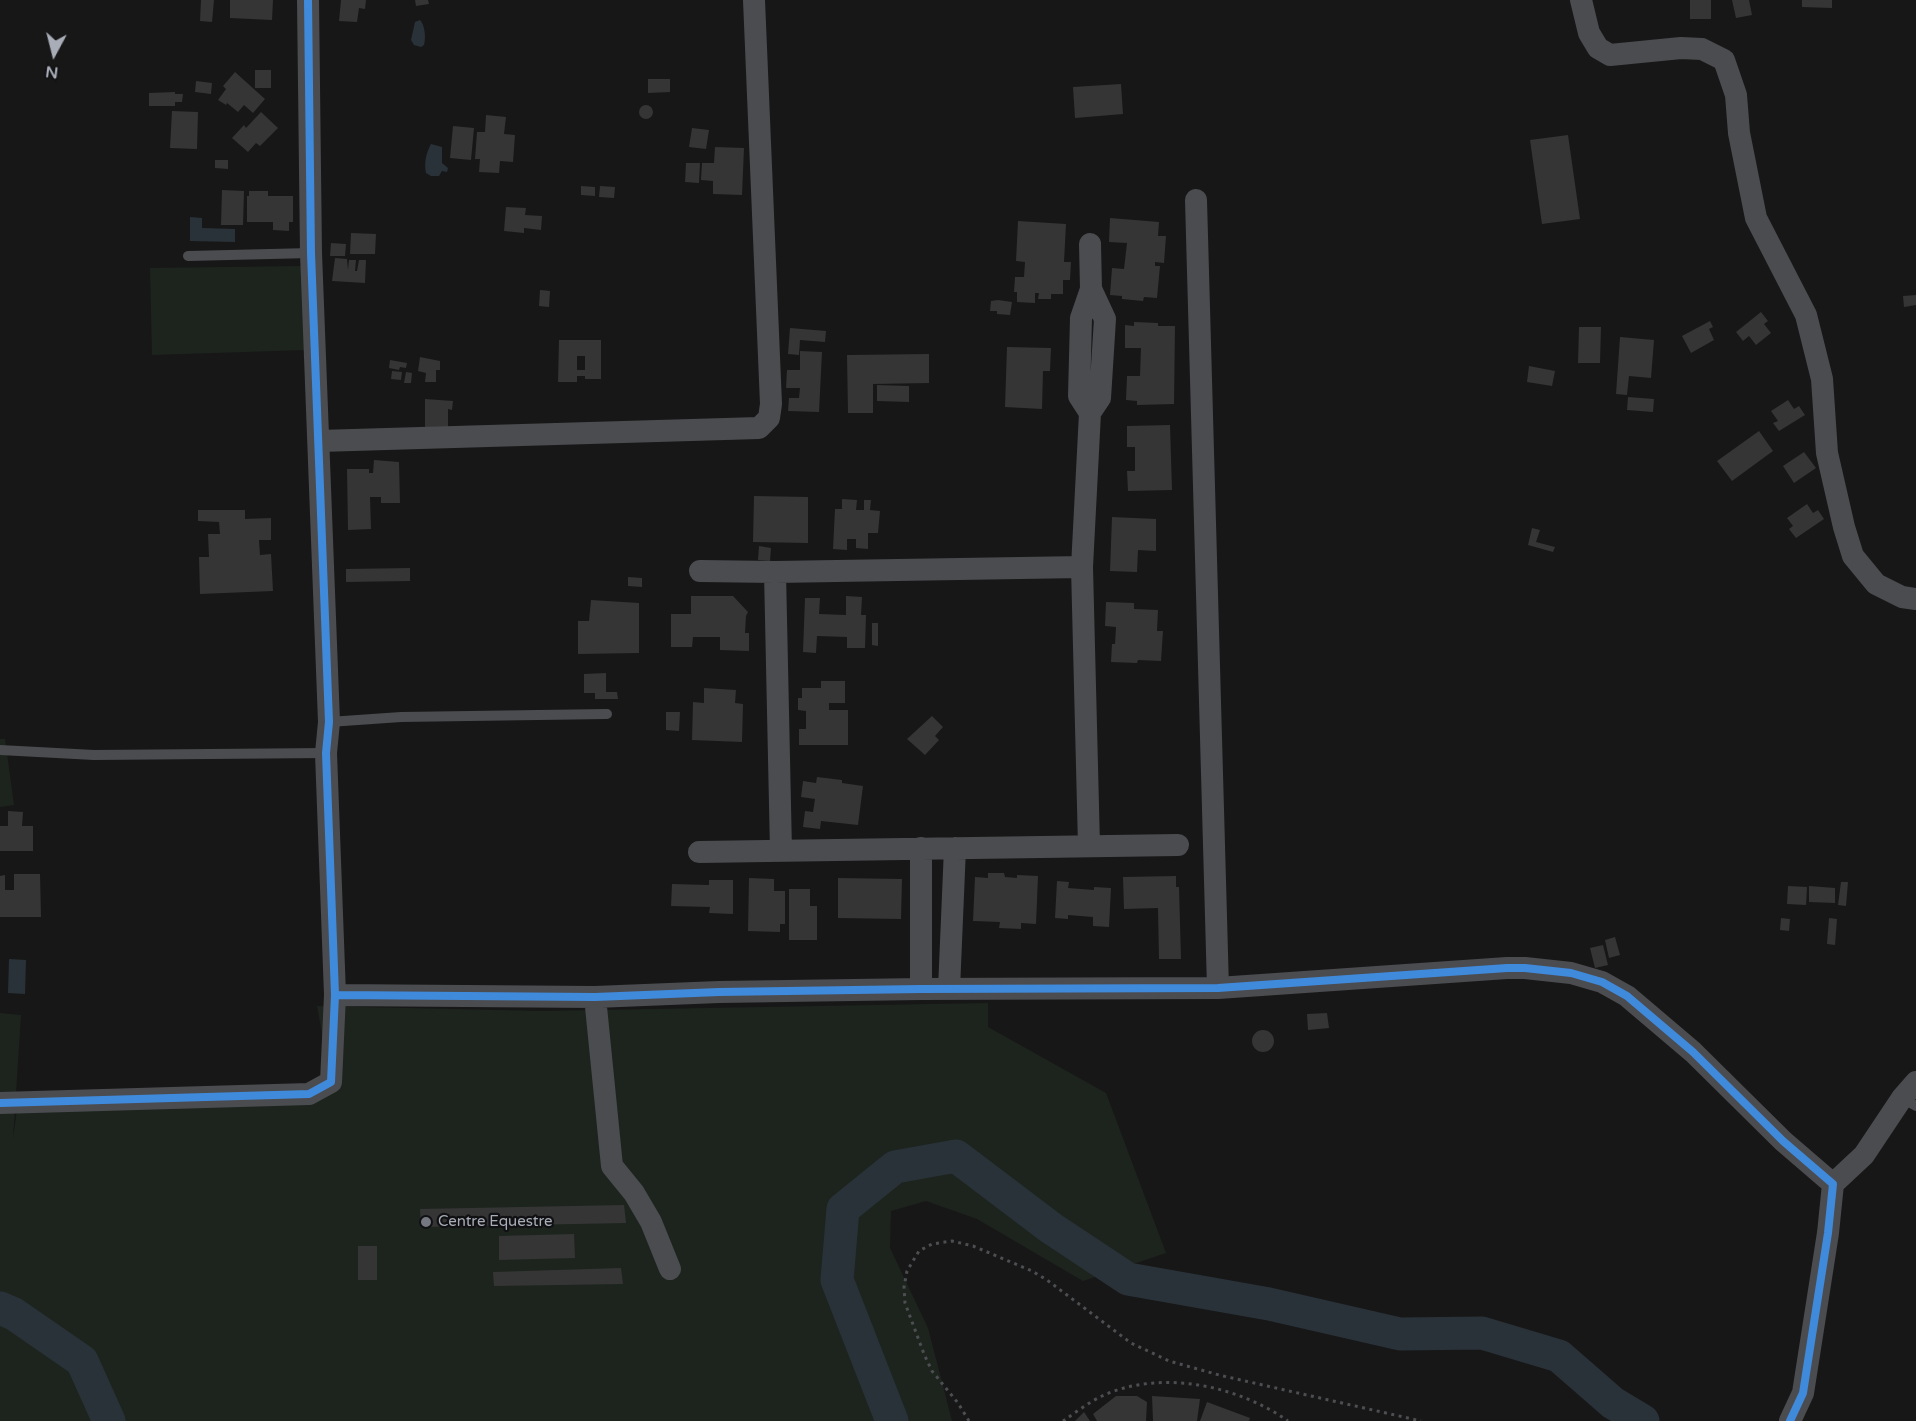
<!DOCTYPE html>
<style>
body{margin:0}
#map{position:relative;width:1916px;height:1421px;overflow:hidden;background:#171717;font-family:"Varela Round",sans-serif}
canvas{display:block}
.north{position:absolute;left:24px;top:24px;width:60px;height:60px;-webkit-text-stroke:4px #111113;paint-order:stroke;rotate:187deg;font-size:16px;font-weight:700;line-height:24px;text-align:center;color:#a8adb8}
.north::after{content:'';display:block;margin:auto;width:21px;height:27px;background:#a8adb8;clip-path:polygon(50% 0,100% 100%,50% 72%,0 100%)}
</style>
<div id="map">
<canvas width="1916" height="1421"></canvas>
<div class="north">N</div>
</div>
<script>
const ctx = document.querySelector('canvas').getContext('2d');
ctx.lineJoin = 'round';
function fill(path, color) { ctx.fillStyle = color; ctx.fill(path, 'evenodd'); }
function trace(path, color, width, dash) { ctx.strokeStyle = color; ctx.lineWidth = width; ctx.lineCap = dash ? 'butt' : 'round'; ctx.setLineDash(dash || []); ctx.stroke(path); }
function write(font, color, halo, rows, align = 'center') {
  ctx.font = font + ' "Varela Round",sans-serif'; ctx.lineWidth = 4.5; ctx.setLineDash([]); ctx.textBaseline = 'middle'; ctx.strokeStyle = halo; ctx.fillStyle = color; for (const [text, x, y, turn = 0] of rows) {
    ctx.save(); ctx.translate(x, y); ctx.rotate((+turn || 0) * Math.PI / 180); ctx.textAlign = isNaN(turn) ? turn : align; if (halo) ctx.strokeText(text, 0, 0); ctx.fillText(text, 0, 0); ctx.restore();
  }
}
fill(new Path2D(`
 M303,266L305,350L152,355L150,268Z
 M0,739H5L14,805L0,807Z
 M988,1003V1027L1106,1093L1166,1253L1083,1281L977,1219L926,1201L891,1211L890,1248L928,1328L952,1421H0V1013L21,1015L13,1139L18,1102L331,1082L317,1006L541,1011Z`), '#1d241e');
fill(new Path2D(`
 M420,20C425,25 426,38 424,45L421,47L414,45L411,40L415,22Z
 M431,144L442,147V163L448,168L447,172L442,171L439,176H431L426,173C424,163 426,153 431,144Z
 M190,217L202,218V228L235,229V242L190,241Z
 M9,959L26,960L25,994L8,993Z`), '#2a3239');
trace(new Path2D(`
 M0,1308L14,1314L82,1361L109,1421
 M892,1421L837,1280L843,1209L895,1167L956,1156L1051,1228L1128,1279L1269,1304L1400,1334L1482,1333L1559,1356L1613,1403L1643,1421`), '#2a3239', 33);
fill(new Path2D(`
 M201,0H214L212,22L200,21Z
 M230,0H273L272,20L230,18Z
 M341,0H366L365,9L359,8L357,22L339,21Z
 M415,0H428L429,4L416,6Z
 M1690,0H1711V19H1690Z
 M1732,0H1749L1752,15L1736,18Z
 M1802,0H1832V8L1802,7Z
 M255,70H271V88H255Z
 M235,72L265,99L253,113L244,105L238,112L227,103L226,105L218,100L226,89L223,86Z
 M648,79H670V92L648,93Z
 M196,81L212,83L211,94L195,92Z
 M1121,84L1123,114L1075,118L1073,87Z
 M175,92V94H183L182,102H175V106H149V93Z
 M639 112a7 7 0 1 1 14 0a7 7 0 1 1-14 0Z
 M172,111L198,112L197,149L170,148Z
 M261,112L278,128L260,146L256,143L248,152L232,138L244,125L246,128Z
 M486,115L506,117L504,134L515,135L513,162L500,161L499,173L479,172L480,159H475L477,132H485Z
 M453,126L474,128L471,160L450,158Z
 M692,128L709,130L706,149L689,147Z
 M1568,135L1580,219L1542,224L1530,140Z
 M715,147L744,148L742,195L713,194V181L701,180L702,163H714Z
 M215,160H228V169L215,168Z
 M686,163H700L699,183L685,182Z
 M581,186L595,187V196L581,195Z
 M600,186L615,187L614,198L599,197Z
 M222,190L244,191L243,225H221Z
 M249,191H268V196H293V222H289V231L273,230V222H247V196H249Z
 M506,207L526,208L525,215L542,216L541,230L524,228V233L504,231Z
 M1110,218L1159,222L1158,236H1166L1164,263L1155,262V266H1160L1157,298L1144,297L1143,301L1122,299V296L1110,295L1112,268L1124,269L1127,243L1109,242Z
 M1018,221L1066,224L1064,262H1071L1070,280H1063V294H1051V299H1038L1039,293H1035V303L1017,302V292H1014L1015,277H1024L1025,262L1016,261Z
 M351,233L376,234L375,254H350Z
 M331,243L346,244L345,256H330Z
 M335,258L347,259L348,270L349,260H356L355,271H357L359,260H366L365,283L332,281Z
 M540,290L550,291L549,307L539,306Z
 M1916,295V305L1904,307L1903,296Z
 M998,300L1012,302L1010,315L997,314V311H990L991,301Z
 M1761,312L1768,321L1764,324L1771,333L1756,345L1749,336L1743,341L1736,332Z
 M1710,321L1713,327L1709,329L1714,340L1691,353L1682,336Z
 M1134,322L1158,323V326H1175L1174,404L1137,405V401L1126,400L1127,376H1140L1141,348H1125V325L1134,326Z
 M1579,327H1601L1600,363H1578Z
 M790,328L826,331L825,342L800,340L799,355L788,354Z
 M1620,337L1654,340L1651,378L1629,376L1627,395L1616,394Z
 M559,340H601V379H585V376H577V382H558ZM577,356H585V370H577Z
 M1007,347L1051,348L1050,371H1043L1042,409L1005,407Z
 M800,351L822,352L819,412L788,411L789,398H799L800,388H786L787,370H800Z
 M929,354V383L873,384V413H848L847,355Z
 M420,357L440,361V370H436V382H425L426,373L418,371Z
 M390,360L407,363L406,368L400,367L399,370L389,368Z
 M1529,366L1555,371L1552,386L1527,382Z
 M392,371L402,372L401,380L391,379Z
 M406,372L412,373L411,383H404Z
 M877,385L909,386V402L877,401Z
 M1628,397L1654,399L1653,412L1627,410Z
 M425,399L453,401L452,410L448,409V427H425Z
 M1788,400L1794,409L1799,406L1805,415L1779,431L1773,423L1778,421L1771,411Z
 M1170,425L1172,490L1128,491L1127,471H1135V447H1127V426Z
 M1759,431L1773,451L1732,481L1717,461Z
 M1804,452L1816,468L1794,483L1783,466Z
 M374,460L399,462L400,503H381V497H370L371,529L348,530L347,469H369V473H373Z
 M754,496L808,497V543L753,542Z
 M842,499L857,500L856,510H864V500H871L870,510L880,511L878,533H868V549L856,548V539H847V550L833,549L835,509H842Z
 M1807,504L1813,513L1818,510L1824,519L1796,538L1789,529L1793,526L1787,518Z
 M198,510H245V519L271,518V540H259L260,555L271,554L273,591L200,594L199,557H209L208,534H220L219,522L198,521Z
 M1112,517L1156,519V551L1138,550L1137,572L1110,571Z
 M1532,528L1540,530L1536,542L1555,547L1553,552L1528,545Z
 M759,546L771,548L770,561L758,560Z
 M410,568V581L346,582V569Z
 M628,577L642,578V587L628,586Z
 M691,596H733L748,612L746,616L745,633H749V651L720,650V637H693L692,647H671V614H691Z
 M846,596L862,597L861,615H866L865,648H847V637L817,636L816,653L803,652L805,598H820L819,614L846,615Z
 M591,600L639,603V653L578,654V621H589Z
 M1106,602L1134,603V609L1158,610L1157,631H1163L1161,661L1138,660L1137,663L1111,662L1112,644H1115L1116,627L1105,626Z
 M872,623H878V646L872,645Z
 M606,673V692H617L618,699H595V693H584V674Z
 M821,681H845V703H829V710H848V745H799V729H806V711L798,710V698H802V688H821Z
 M704,688L736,690L735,703L743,704L742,742L692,740L693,702L704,703Z
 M666,712H680L679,731L666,730Z
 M932,716L943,727L935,736L939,740L925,755L907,739Z
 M817,777L842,780V783L863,786L858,825L821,821L820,829L803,827L805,811L813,812L815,799L801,797L803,781L816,783Z
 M8,811L23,812L22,826H33V851H0V826H8Z
 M988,873H1004L1005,877L1017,878V875L1038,876L1036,924L1021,923V929L999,928L1000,922L973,921L975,877L988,878Z
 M14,874H40L41,917H0V876L5,875V890H14Z
 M1176,876V887H1179L1181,959H1159L1158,908L1124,909L1123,877Z
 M749,878L774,879V891H785V924H780V932L748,931Z
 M838,878L902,879L901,919L838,918Z
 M709,880H733V914L709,913L710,907L671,906L672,884L709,885Z
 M1057,881L1069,882L1068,888L1094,890V887L1111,888L1109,927L1093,926V917L1068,915V919L1055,918Z
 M1841,882H1848L1846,906L1838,905Z
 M1788,886L1807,887L1806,905L1787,904Z
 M1809,886L1835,888V903L1809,902Z
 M789,889H810V906H817V940H789Z
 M1781,918L1790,919L1789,931L1780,930Z
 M1829,918L1837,919L1835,945L1827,944Z
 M1615,937L1620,955L1609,958L1605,940Z
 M1603,945L1608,965L1595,968L1590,948Z
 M1327,1013L1329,1028L1308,1030L1307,1014Z
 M1252 1041a11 11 0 1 1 22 0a11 11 0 1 1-22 0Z
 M624,1205L626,1223L421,1227L420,1209Z
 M574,1234L575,1258L499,1260V1236Z
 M358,1246H377V1280H358Z
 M621,1268L623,1284L494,1286L493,1272Z
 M1116,1396H1137L1147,1402L1146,1421H1097L1093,1414Z
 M1152,1396L1200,1399L1197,1421H1153Z
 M1207,1402L1250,1418L1249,1421H1200Z
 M1084,1412L1090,1421H1075Z`), '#353536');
trace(new Path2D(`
 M969,1421L958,1403L932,1371L924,1354L905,1303L904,1287L907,1271L919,1251L932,1244L952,1241L973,1246L1032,1271L1047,1280L1131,1343L1169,1361L1219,1375L1421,1421
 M1063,1421C1075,1413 1089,1402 1102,1396C1160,1369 1237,1385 1288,1421`), '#4d4e52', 3, [3, 4.5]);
trace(new Path2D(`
 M188,256L311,253
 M329,722L401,717L607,714
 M0,750L94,755L326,753
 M1902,1098L1916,1106`), '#4b4c50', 10);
trace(new Path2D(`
 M1581,0L1589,33L1598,48L1610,55L1681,48L1702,49L1724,60L1736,95L1739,133L1756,218L1806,315L1822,379L1827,453L1844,527L1853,556L1876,584L1902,597L1916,599
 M1196,200L1218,988
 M1090,413L1079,396L1081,318L1091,289
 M319,441L759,428L769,418L771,404L754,0
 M700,571L775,572L1082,567
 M775,572L781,851
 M1089,846L1082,567L1090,413L1100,398L1105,319L1091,289L1090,244
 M699,852L1178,845
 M921,989V848
 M949,989L955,848
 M335,995L595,997L719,992L921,989L1218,988L1507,968H1525L1571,973L1602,982L1627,996L1693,1052L1783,1141L1833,1184L1828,1233L1803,1393L1790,1421
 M595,997L612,1166L634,1193L651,1222L670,1269
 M0,1103L309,1094L331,1082L335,995L326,753L329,722L311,253L308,0
 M1833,1184L1864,1155L1902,1098L1916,1082`), '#4b4c50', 22);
trace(new Path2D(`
 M335,995L595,997L719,992L921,989L1218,988L1507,968H1525L1571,973L1602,982L1627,996L1693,1052L1783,1141L1833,1184L1828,1233L1803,1393L1790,1421
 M0,1103L309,1094L331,1082L335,995L326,753L329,722L311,253L308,0`), '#408adc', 8);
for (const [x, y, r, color] of [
 [426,1222,6,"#757880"]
]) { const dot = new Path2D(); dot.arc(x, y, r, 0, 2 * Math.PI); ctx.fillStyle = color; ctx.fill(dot); trace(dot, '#111113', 2); }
write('15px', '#a8adb8', '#111113', [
 ["Centre Equestre",438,1222]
], 'left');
</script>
